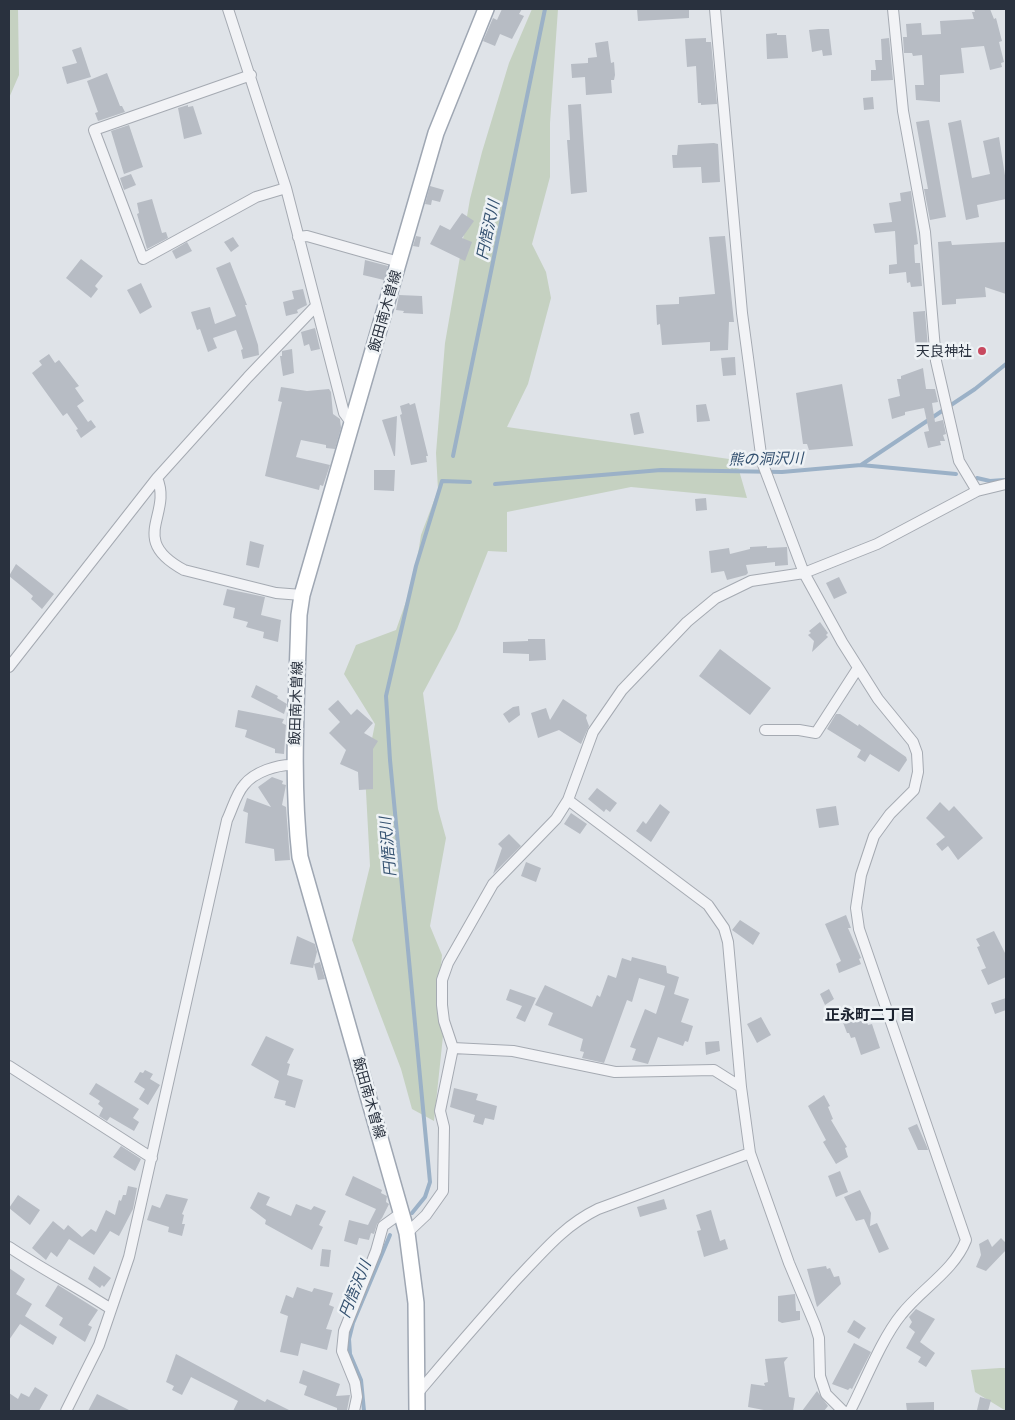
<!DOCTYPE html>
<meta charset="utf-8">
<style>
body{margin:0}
#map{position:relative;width:1015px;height:1420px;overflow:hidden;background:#dfe3e8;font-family:Barlow,sans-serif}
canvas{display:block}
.frame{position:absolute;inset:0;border:10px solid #29313e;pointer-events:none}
</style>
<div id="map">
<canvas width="1015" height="1420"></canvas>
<div class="frame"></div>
</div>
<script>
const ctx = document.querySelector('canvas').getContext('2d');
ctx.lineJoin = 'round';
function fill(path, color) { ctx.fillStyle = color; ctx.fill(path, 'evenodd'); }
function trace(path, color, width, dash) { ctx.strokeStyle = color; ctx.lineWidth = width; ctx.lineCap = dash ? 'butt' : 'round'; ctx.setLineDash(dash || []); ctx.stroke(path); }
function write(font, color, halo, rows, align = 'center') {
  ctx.font = font + ' Barlow,"Noto Sans JP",sans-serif'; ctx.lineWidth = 5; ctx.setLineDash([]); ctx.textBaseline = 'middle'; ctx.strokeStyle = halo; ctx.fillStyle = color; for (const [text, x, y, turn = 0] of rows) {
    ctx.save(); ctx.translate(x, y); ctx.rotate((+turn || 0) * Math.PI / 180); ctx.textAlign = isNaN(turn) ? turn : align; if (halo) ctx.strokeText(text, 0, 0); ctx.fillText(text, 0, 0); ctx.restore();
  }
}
fill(new Path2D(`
 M9,9H18L19,75L9,98Z
 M532,9H558L550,123V177L532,244L546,272L551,298L528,384L507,427L736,460L747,498L631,487L507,512V552L488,551L457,629L423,693L438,809L446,838L430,926L442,955L439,990L443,1036L434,1121L412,1109L401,1069L352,940L370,866L365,773L375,724L344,674L356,645L396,630L414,579L421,535L438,490L436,453L445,343L470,199L482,152L509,63Z
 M1000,1368H1006V1411L975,1392L971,1370Z`), '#c5d1c1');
trace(new Path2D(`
 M453,456L545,9
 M861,465L956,474
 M977,478L990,481L1004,480
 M495,484L661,470L782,472L861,465L975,389L1006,364
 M412,1213L425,1197L430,1182L390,760L386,696L416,566L442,481L470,482
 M364,1411L361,1380L350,1354L349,1339L353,1323L390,1235`), '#9bb1c7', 4);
fill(new Path2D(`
 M502,9H522L519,14L524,16L512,39L500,34L495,46L483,41L493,18L497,20Z
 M637,9H689V18L638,21Z
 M974,9H990L994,19L996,18L1002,41L999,42L1004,62L1001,63L1002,67L990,70L984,46L961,48L964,73L940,75V102L916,100L915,85H924L922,55L913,56L912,53H904L903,37H907L906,24L921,23L922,35L941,34L940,21L974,19L972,12H975Z
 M819,29H829L832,55L823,56L822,50L812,52L809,30Z
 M777,33V35H786L788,58L767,59L766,34Z
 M706,38V42H711L717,104L701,105V103H698L696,66L687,67L685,39Z
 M889,38L893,80L871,81V70H876L875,60H882L881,39Z
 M608,41L611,63L614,62L615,75L614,80H611L612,93L586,95L585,77L572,78L571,64L588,63V58L597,57L595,43Z
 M81,47L91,77L67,84L62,67L77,63L72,50Z
 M107,73L120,106H122L125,112L98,121L95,113L98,112L87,81Z
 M873,97L874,109L864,110L863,98Z
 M581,104L587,192L571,194L567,140H570L568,105Z
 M188,105V107L193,106L202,134L184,139L178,108Z
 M929,120L946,217L930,220L924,189H928L926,178L916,122Z
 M961,120L972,178L990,174L983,141L999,137L1006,182V199L977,205L979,217L966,220L948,123Z
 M129,125L143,167L124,174L111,131Z
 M714,143L718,144L720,182L702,183L701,167L673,168L672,155H677L678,145Z
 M131,174L136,185L124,190L120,178Z
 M430,186L444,190L440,202L432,200L431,205L425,204Z
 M911,191L918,244L914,245L915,263H920L922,286L911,287L910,282L907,283L906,272L889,274V265L897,264L895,231L875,233L873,224L892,222L889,203L901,201L900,193Z
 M152,199L162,233L166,232L168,238L147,249L137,214L139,213L137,203Z
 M462,213L474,221L462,238L472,242L465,261L430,244L440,225L450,230Z
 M416,236L421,237L419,247L413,246Z
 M725,236L734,322H729L728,350L710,351V342L662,345L660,324L657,325L656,305L679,304V297L715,294L709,237Z
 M233,237L239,246L231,252L224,242Z
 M951,241L952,245L1006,242V294L985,287L986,297L956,299V304L942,305L938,242Z
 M187,242L192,251L176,259L172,251Z
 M81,259L103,276L95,286L98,289L91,298L66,278Z
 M365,260L388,266L384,280L363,275Z
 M230,262L247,305H245L258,345L259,355L243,359L241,350L243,349L236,330L213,338L217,348L208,352L200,329L197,330L191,312L210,307L215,324L236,316L216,268Z
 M141,283L152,307L140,314L127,290Z
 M303,289L307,305L297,310L298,313L286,316L283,302L294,299L292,291Z
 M399,295L422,296L423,314L403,313L404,311L396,310Z
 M925,311L928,348L916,349L913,312Z
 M315,328L320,349L311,351L309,344L304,346L301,332Z
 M968,341L973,350L960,358L954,349Z
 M292,349L294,373L283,376L280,356H282V351Z
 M49,354L55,363L59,360L79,386L75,388L84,401L77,406L88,422L91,420L96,427L81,438L76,430L78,429L67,413L63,416L32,373L42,365L39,361Z
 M735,357L736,375L723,376L721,358Z
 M923,368L926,389H935L938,402L932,403L935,422L943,420L946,434L943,435L945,441H940L941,445L928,448L924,432L929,431L924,408L905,412V415L892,419L888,399L900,396L897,379H901V376Z
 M842,384L853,446L809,450L807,444H803L796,393Z
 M281,387L307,391L329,389L331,392L333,414L340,419L341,428L335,449L326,448V445L301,440L296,457L330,465L323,486L320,485L319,490L265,476L281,406L282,402L278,401Z
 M409,403L410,405L415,403L428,456H426L427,462L411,465L400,415L402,414L400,406Z
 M706,404L710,421L697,422L696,405Z
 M639,412L644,433L634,435L630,414Z
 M397,416L395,456H394L382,420Z
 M374,470H395L394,491L374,490Z
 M706,498L707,510L696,511L695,499Z
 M250,541L264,545L259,568L246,565Z
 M767,546V548L787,547L788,565L775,566V562L746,565L748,573L746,575L727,580L724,571L711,573L709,551L729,548L730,554L750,549V547Z
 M16,564L54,594L42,609L31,599L33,596L25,589L9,576Z
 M839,577L847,593L834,599L826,583Z
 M227,589L265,597L261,615L281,620L278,642L263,638L264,632L246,627L248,622L233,618L235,608L223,605Z
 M820,622L828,633L826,635L828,637L812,652L814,641L808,635L811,633L809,631Z
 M528,639H545L546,660L529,661V654L503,653V642L528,641Z
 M720,649L771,688L750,715L699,676Z
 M256,685L278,696L277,698L287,704L284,714L251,697Z
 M563,699L587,715L586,718L589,726L581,744L559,730L538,738L531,713L546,708L550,720Z
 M338,700L351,715L357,709L373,723L364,733L378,741L373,749V789L359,790L358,772L340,764L346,750L329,733L340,722L328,709Z
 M519,706L520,715L509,723L503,714L513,707Z
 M238,710L284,719L282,723L286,725L284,754L275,753V749L245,737L247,730L235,727Z
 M836,714H840L858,726L859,724L906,757L907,760L899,772L870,754L865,762L857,757L861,750L827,729Z
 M272,777L283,781L282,784L286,785L282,805L286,807L290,860L275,861L274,849L245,843L248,813L243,811L247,798L271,807L258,787Z
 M597,788L617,803L610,812L606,809L604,812L588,799Z
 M940,802L949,811L954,806L983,838L958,860L948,846L942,851L936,844L945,837L926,818Z
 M660,804L670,812L651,842L636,831L643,821L646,824Z
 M836,806L839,825L819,828L816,809Z
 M571,813L587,824L580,834L564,824Z
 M509,834L521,846L493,874L502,848L498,844Z
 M526,862L541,868L536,882L521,876Z
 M846,915L851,928H848L861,958L859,959L861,964L839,973L836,964L841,961L825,924Z
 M740,920L760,933L753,945L732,930Z
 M994,931L1006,955V977L988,985L981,970L986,968L977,947L980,946L976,939Z
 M297,936L315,944L317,952L314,964L320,962L325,979L318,980L314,964L313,968L290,964Z
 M632,957L666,966L667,973L679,977L674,994L689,999L681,1022L693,1026L688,1042L685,1041L683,1046L658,1037L648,1064L632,1060L636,1049L630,1047L645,1009L656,1014L665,986L639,978L632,1002L627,1000L604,1063L582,1058L584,1052L580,1051L583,1039L548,1025L553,1013L535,1005L545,985L592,1007L597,995L600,997L608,975L616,978L622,958L631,961Z
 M510,989L536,998L525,1022L516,1018L522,1006L506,1000Z
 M829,989L834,999L825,1005L820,994Z
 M1006,998V1010L995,1014L991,1003Z
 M858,1006L860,1012L863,1010L868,1025L872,1024L880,1048L861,1055L855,1037L851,1038L849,1033H847L839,1012Z
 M761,1017L771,1035L757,1043L747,1024Z
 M266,1036L294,1049L287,1063L290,1064L287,1075L303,1080L295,1108L285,1105L286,1101L274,1098L279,1081L251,1065Z
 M719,1041L720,1051L706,1055L705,1042Z
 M145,1070L153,1074L150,1079L160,1085L148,1105L139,1099L145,1089L134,1082L140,1072L143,1073Z
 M96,1083L139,1109L133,1118L139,1122L134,1131L110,1117L107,1121L99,1116L103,1108L98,1104L100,1101L89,1094Z
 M454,1088L478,1094L476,1100L497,1106L494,1120L485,1118L483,1125L473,1122L475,1115L450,1107Z
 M824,1095L830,1106L828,1107L833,1119L831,1120L847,1147L845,1148L848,1157L836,1164L823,1142L826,1140L808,1106Z
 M917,1124L927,1147L928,1150H918L908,1128Z
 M121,1146L141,1159L135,1171L113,1157Z
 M840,1171L848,1192L836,1197L828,1176Z
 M353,1176L382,1190L381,1193L387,1196L386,1202L389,1204L382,1218L377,1224L374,1234L371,1233L369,1240L359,1238L357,1245L344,1241L349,1220L368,1225L376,1209L345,1195Z
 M128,1186L137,1188L133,1209L119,1236L110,1231L94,1255L69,1239L57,1257L51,1252L46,1260L32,1248L53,1221L64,1230L68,1225L82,1237L91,1229L96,1232L106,1210L115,1215L119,1200L121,1201L123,1195H126Z
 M860,1190L871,1213L870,1226L877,1223L889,1249L879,1253L864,1219L856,1221L844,1197Z
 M258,1192L270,1197L266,1205L291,1216L296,1204L311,1210L314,1206L326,1211L319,1225L323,1227L312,1250L265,1224L266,1220L250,1208Z
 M166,1194L188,1199L182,1214L184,1215L182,1224H185L182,1236L168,1232L169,1227L147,1220L152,1205L160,1208Z
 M18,1195L40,1210L30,1225L9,1208Z
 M664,1199L667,1209L640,1217L637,1207Z
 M711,1210L720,1241L725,1239L728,1249L704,1257L697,1231L701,1230L696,1215Z
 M1001,1238L1006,1243V1250L986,1271L976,1267L981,1255L979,1244L988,1239L992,1247Z
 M322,1249L331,1250L329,1267L320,1266Z
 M94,1266L111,1278L104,1287L102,1285L100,1288L88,1279Z
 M826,1266L827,1269L830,1268L834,1277L839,1276L841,1284L817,1307L807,1269Z
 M9,1268L25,1279L16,1294L32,1304L25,1316L57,1337L53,1345L20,1324L9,1340Z
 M58,1285L98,1310L88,1325L92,1327L85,1342L59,1325L63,1318L45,1306Z
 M297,1287L312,1292L314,1288L333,1293L329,1305L334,1307L326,1329L332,1330L327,1350L301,1343L298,1356L280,1352L288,1316L280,1313L286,1295L293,1298Z
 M795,1294L796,1311H800V1320L782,1323L778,1321V1296Z
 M916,1309L935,1319L920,1342L935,1353L926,1367L918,1362L921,1357L906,1348L915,1332L909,1327L912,1322L909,1317Z
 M854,1320L866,1328L859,1339L847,1332Z
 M854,1343L871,1352L852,1389L850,1388L848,1390L832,1384Z
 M176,1354L265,1402L267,1399L291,1411H233L238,1401L191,1377L182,1395L172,1390L174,1386L166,1382Z
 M788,1357L784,1362L789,1397L795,1398L793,1411H769L748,1407L751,1384L765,1386L764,1383L768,1382L765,1359Z
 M303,1370L340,1384L336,1396L350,1395L347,1410L337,1411V1408L304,1395L307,1386L299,1383Z
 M35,1387L48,1395L39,1411H9V1393L18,1399L21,1393L29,1397Z
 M817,1391L828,1406L824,1411H802Z
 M97,1394L131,1411H88Z
 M980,1397L991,1400L988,1411L977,1410Z
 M934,1402V1411H907L906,1403Z`), '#b7bcc4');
const street = new Path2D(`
 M228,9L286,188L344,413L352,424
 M715,9L742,313L762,462L804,573L842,642L878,699L913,742L917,753L918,772L914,790L890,814L874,836L861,875L856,908L859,929L966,1240C954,1271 921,1289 901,1315C882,1338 864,1384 850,1411
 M893,9L903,111L925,232L936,361L959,461L977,491
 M251,75L94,130L143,259L256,197L286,188
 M298,237L307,236L399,262
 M157,478C173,515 127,539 184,570L276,593L302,595
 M9,667L157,478L248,377L315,307
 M765,730H799L816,733L858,668
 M568,800L708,905L724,928L728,942L741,1087L750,1153L789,1263L815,1325L819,1338L820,1376L826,1394L843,1411
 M453,1048L513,1051L615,1072L714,1070L741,1087
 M9,1066L152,1158
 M407,1233L426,1215L443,1191L444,1127L440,1111L453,1048L444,1021L442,1005V980L448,963L493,884L556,819L568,800L593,732L622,690L687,622L716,598L751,581L804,573L877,544L977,491L1006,484
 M9,1247C42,1269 77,1287 111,1309
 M417,1394C449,1356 482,1318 515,1281C542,1253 563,1226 598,1209L750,1153
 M66,1411L99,1345L129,1257L227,820C232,810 236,794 244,785C254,772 278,764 294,765
 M354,1411L357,1397L355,1383L342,1351L344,1331L376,1251L383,1226L401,1213`);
const primary = new Path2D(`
 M417,1411L416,1303L407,1233L300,857C291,776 297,696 299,615L302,595L436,133L486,9`);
trace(street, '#a5aab2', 12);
trace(primary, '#9fa7b3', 18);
trace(street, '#f2f3f6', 10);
trace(primary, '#fff', 15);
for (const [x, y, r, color] of [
 [982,351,5,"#c8495f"]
]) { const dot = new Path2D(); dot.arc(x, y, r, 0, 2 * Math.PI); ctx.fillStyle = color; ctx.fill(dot); trace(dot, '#eef2f5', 2); }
write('14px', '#29313e', '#eef2f5', [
 ["飯田南木曽線",385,311,-74],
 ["飯田南木曽線",296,703,-88],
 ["飯田南木曽線",369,1098,74]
]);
write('14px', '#29313e', '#eef2f5', [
 ["天良神社",972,351]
], 'right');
write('italic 15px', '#345170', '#eef2f5', [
 ["円悟沢川",488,230,-78],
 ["熊の洞沢川",766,459,-1],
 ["円悟沢川",388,847,-95],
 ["円悟沢川",355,1289,-68]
]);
write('bold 15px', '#1b222f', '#eef2f5', [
 ["正永町二丁目",870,1015]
]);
</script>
